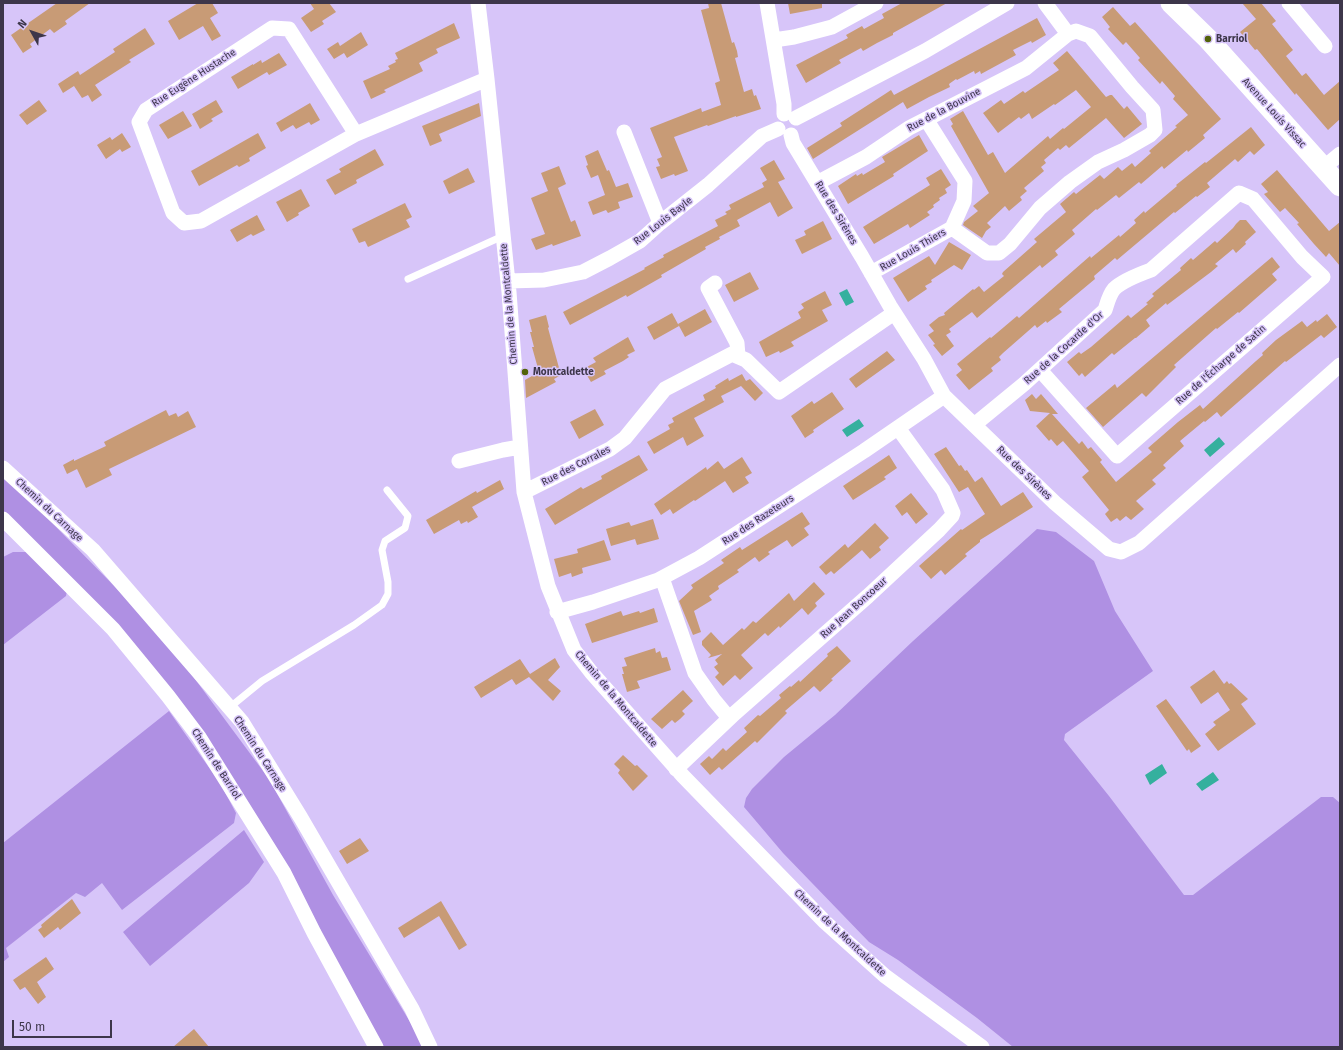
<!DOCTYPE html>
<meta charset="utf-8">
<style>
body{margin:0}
#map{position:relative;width:1343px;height:1050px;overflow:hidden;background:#d7c5f9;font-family:"Fira Sans",sans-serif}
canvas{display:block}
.frame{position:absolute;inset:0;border:4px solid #3d364a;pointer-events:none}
.north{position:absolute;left:12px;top:12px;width:40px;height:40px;-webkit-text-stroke:3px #d7c5f9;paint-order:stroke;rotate:310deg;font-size:11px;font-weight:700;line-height:16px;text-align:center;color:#3d364a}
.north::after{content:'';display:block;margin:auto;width:14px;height:18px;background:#3d364a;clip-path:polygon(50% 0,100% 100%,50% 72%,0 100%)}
.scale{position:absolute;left:12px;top:1020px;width:100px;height:18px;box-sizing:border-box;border:2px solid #3d364a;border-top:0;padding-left:5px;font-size:12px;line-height:14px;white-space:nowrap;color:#3d364a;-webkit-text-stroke:3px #d7c5f9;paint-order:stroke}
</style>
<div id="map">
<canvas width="1343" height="1050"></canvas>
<div class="frame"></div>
<div class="north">N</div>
<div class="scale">50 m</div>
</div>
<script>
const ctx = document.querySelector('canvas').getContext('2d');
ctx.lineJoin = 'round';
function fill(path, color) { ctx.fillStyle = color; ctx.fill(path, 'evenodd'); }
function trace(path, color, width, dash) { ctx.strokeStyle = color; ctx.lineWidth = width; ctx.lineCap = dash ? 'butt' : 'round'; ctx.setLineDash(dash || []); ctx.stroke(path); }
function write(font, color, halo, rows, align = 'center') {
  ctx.font = font + ' "Fira Sans",sans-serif'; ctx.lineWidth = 3; ctx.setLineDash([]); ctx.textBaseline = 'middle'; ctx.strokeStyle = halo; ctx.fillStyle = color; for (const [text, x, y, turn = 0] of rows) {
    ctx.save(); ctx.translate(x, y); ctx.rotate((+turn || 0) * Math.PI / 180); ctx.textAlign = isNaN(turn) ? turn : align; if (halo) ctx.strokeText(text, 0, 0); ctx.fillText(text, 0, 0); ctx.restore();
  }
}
fill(new Path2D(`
 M3,473L126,598L192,675L226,721L269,779L333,895L418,1035L422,1047H384L217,754L3,512Z
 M1037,529L1056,532L1094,561L1115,611L1153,671L1065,734L1064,740L1109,796L1184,895H1193L1321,797H1333L1340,803V1047H1013L977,1018L898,960L869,942L783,853L744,807L746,798L752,789L784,757L835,715L913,641Z
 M13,552H29L67,591L66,596L3,645V557Z
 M169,711L220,783L236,813L234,823L122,910L102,883L85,897L76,893L6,948L9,957L3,962V843Z
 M244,830L264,862L249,883L150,966L123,932Z`), '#af90e3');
fill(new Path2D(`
 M847,289L854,302L846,306L839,293Z
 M859,419L864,426L847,437L842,430Z
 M1219,437L1225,444L1210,457L1204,450Z
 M1162,764L1167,773L1150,785L1145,775Z
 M1213,772L1219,780L1202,791L1196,784Z`), '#35b09e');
fill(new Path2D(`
 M57,3H90L65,21L67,24L54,33L50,29L30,44L32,47L23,53L11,35Z
 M198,3H212L218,13L210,18L221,36L212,41L203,26L179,40L168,21Z
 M310,3H329L336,12L322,21L324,24L311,32L301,18L314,9Z
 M708,3H721L732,43L734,42L737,51L738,57L735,58L744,92L752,89L754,96L756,95L761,109L736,117V116L708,126L707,125L674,137L688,171L675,176L674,174L661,179L656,167L660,166L657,159L662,157L650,128L701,108L702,112L721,105L715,83L720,81L701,10L709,8Z
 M788,3H822V8L790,14Z
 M902,3H947L893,33V35L877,43L863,51L861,48L839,60L841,63L806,83L796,65L848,38L846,35L862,26L864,29L884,18L882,14Z
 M1242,3H1261L1276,21L1272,24L1293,50L1286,56L1302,76L1306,73L1324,95L1340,81V119L1328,130L1296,93L1295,95L1257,49L1255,50L1240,32L1256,19Z
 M1113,7L1130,26L1135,22L1221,119L1203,135L1205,138L1188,152L1187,150L1164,169L1162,166L1141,184L1139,182L1119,198L1116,195L1097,210L1096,209L1072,230L1075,234L1055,251L1058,255L1042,268L1040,265L977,318L972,312L949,329L951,332L946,335L954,346L942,356L933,345L935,344L928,335L934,331L929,325L939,317L945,315L944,313L973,289L974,290L979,286L984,292L1004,276L1002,274L1003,272L1037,242L1034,239L1066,212L1060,204L1074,192L1076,194L1100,175L1104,179L1118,167L1122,171L1132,163L1135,167L1151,153L1149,151L1177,127L1175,126L1188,115L1173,99L1175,96L1162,81L1160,84L1138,60L1140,58L1126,42L1123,45L1108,29L1110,27L1102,17Z
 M1037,18L1046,35L1032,43L1031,41L1013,50L1016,55L981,74L980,71L975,74L974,71L957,80L956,79L949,84L950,87L929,97L907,109L903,102L813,159L807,148L842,126L840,123L885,94L891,90L894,95Z
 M454,23L460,38L436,49L438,53L419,63L423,71L384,90L386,92L371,99L363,81L390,69L388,66L396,62L395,60L398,59L395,53Z
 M145,28L155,44L129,60L131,62L95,85L102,95L92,102L88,95L82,98L74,86L63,93L58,84L78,71L80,75L115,52L113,49Z
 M361,32L368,45L347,58L344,53L334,59L327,49L338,42L340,46Z
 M1067,51L1106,97L1110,95H1112L1124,109L1127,106L1142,124L1124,138L1106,118L1069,148L1066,145L1060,150L1058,148L1044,160L1046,163L1041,167L1044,171L1024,188L1027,191L1020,197L1022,200L1009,211L1005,206L987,223L991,227L986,231L982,238L963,225L964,222L978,211L973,206L989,193L951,126L953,124L950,119L963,111L988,155L993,152L1005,173L1048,136L1050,139L1063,128L1064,129L1091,107L1076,90L1055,105L1054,104L1032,119L1029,113L1021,119L1019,117L998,133L983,113L1001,100L1004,104L1023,91L1025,93L1059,70L1053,63Z
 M279,53L287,65L269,75L267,72L238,89L231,77L253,64V65L261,60L262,63Z
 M39,100L47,111L27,125L19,115Z
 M216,100L223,112L211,119L213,121L200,129L192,114Z
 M310,103L320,120L311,125L309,122L296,129L293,125L281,132L276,123Z
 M479,103L481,116L439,134L442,141L430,146L422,126Z
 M183,111L192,126L168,139L159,125Z
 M1251,127L1265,145L1254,155L1250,151L1238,162L1235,159L1207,183L1210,187L1197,197L1196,196L1175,213L1174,212L1117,260L1115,258L1094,276L1095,279L1059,309L1062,312L1047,323L1046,321L1037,328L1035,325L1003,353L999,357L1001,360L991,368L993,371L969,390L956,375L962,370L957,364L990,337L991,338L1017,316L1019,318L1090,256L1091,258L1119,235L1120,237L1136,223L1134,220L1144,211L1145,213L1177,186L1176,185L1205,162L1206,163Z
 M122,133L131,147L122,152L120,149L106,159L97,145L110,137L112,140Z
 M258,133L266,148L249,158L250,161L239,167L237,165L199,186L191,171Z
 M919,135L928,151L893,174L894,176L848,204L838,186L856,174L857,176L862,173L863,175L885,162L882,157Z
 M375,149L384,165L356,180L357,183L335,195L326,180L341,172L339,169Z
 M598,150L607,171L609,170L616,187L628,183L633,197L618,202L620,208L608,213L606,210L593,215L588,202L605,195L598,175L591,178L586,166L588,165L585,156Z
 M774,160L785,179L778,182L793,208L778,217L770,202L737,220L740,226L719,237L720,239L705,247L706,249L661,275L662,277L627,297L626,295L570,325L563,312L645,269L644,268L664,257L663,255L718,226L715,220L727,214L725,212L731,209L729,205L764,187L762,183L767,180L760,168Z
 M559,166L566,184L558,188L571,222L575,220L581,236L553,246L552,244L536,250L531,239L545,234L531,198L548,191L541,173Z
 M468,168L475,182L449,194L443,181Z
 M941,169L951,185L945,189L947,193L939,198L940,200L933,205L934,207L927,212L930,215L910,228L908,224L874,244L863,227L930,185L926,178Z
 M1277,170L1329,231L1340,222V266L1329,253L1326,257L1314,244L1297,224L1299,223L1285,208L1280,212L1264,194L1268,192L1261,184Z
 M301,189L310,206L298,213L299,215L287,222L276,202Z
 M405,203L412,217L406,220L410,227L368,247L365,241L359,243L352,229Z
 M257,215L265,230L253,236L251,234L237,242L230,230Z
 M1240,220H1246L1256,232L1245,242L1246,244L1236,253L1233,249L1215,264L1218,266L1211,272L1167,305L1166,303L1146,320L1150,326L1136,338H1135L1114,355L1112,353L1085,377L1082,373L1079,376L1067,362L1079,352L1081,354L1091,347L1128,315L1131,318L1148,304L1146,303L1154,296L1152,294L1181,270L1180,268L1191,258L1193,260L1215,241L1217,243L1233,228L1236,224Z
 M823,221L832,239L802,254L795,240L806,235L804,231Z
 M949,242L971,255L962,270L954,265L931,280L932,282L925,286L927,289L908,302L893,278L929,256L935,265Z
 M1272,257L1280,267L1272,274L1277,280L1239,313L1238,312L1217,329L1216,328L1174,365L1176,367L1146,397L1142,393L1103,427L1086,408L1115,384L1117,388Z
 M750,272L759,289L734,302L725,285Z
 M825,291L832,305L822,310L828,321L791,342L794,346L780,353L779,351L766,357L759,342L801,318L798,312L804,308L801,304Z
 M705,309L712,322L685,337L678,324Z
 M672,313L679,326L654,340L647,327Z
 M1327,314L1337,327L1324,338L1321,335L1286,362L1285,361L1221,417L1217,412L1205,422L1204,421L1180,441L1184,446L1163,465L1166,468L1152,480L1156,484L1136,501L1144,509L1131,520L1126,516L1120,521L1117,518L1111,522L1105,514L1109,510L1082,477L1089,471L1063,441L1057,446L1051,439L1049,441L1036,426L1050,413L1030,411L1025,400L1032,394L1036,399L1041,394L1058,414H1052L1079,444L1082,441L1088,449L1091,447L1102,460L1100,462L1116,482L1152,452L1148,448L1178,422L1200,405L1203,409L1256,361L1263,355L1262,353L1276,340L1302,321L1307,327L1316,320L1317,322Z
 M546,315L549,327L548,328L561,375L554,379L556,382L526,398L525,380L539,372L532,347H534L530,332H532L529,320Z
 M628,337L635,351L627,355L629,357L623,361L604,371L606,374L591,382L583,369L596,362L593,358Z
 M887,351L895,360L856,388L849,379Z
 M742,374L746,381L750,379L763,393L755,401L741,386L721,396L720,394L724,402L694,418L704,436L687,446L683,437L654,454L647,442L670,429L668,425L674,422L672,418L705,400L703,395L716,388L715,386L728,378L729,381Z
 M832,392L844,409L813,430L814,432L805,438L791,416L812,401L814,404Z
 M595,409L604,425L579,439L570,422Z
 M166,410L169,416L176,413L178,417L188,411L196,427L109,469L112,475L86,488L77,469L67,474L63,465L74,459V461L106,446L104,442Z
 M946,447L959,466L961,465L965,471L967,470L975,482L982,477L1001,506L1023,492L1033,507L980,540V542L965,554L967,556L945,575L941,570L931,579L919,566L961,529L962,530L985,514L968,487L959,492L934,454Z
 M639,455L648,470L555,525L545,509L581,487L583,489L602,479L601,476Z
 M889,455L897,468L884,477L886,479L853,500L843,486Z
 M742,457L752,473L745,477L749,483L733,493L725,481L695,501L694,500L673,514L670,509L661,515L654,504L706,467L707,470L718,461L724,469Z
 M500,480L504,489L472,507L478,517L468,523L467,521L461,524L459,520L434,534L426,520L476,491L477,493Z
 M911,493L928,514L916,524L907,512L902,516L895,506Z
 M802,512L810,524L804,528L809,535L792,547L787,540L768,552L770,554L759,562L755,557L737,570L739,572L718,586L719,589L709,596L712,600L694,611L701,632L693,635L679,601L693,588L691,585L724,563L721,560L740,547L742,550Z
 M653,519L659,539L637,545L635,539L611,546L606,529L629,522L631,526Z
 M875,523L889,538L879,547L881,550L870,559L862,550L834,574L831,571L826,575L819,567L845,544L848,548Z
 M604,540L611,560L582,568L583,573L572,577L571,573L559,577L554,559L578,553L577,549Z
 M814,582L825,594L815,603L817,606L808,615L802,608L780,628L779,626L768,636L765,633L741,655L753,668L740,680L735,675L723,686L715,677L719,673L714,667L718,664L715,660L722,654L708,658L711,655L702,645V641L711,632L723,645L742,628L744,630L753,621L756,623L789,593L794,601Z
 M654,608L658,622L592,643L585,624L621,611L623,616L639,611L640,613Z
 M837,646L851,661L831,679L833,680L820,692L814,686L785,711L787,713L757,743L755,741L722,770L719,767L710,775L700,764L709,756L712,759L723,748L726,751L747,732L744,728L758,715L760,716L781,698L779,695L790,686L791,687L799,680L800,682L828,656L827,654Z
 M655,648L656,653L660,651L662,658L667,657L671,670L637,681L640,688L627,692L622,674H624L622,667L627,666L624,658Z
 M555,658L560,667L548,680L561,691L553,701L529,677L516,685L512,679L481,698L474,687L520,659L530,674Z
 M1214,670L1224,684L1227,681L1229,684L1231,683L1248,699L1241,704L1256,724L1218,751L1205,734L1216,725L1213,722L1230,710L1218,692L1201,704L1190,687Z
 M683,690L693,701L682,711L685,714L680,719L675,723L672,720L662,729L651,719Z
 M1166,699L1201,746L1191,753L1189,749L1187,751L1156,706Z
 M623,755L635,766L637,765L648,776L633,791L618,773L620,770L614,764Z
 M360,838L369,851L347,864L339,851Z
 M72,899L81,913L60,930L58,927L44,938L38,930L42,927L41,925Z
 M441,901L467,945L459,950L439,916L404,938L398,928Z
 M46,957L54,969L37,982L46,997L38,1004L25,987L20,990L13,980Z
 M194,1029L209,1047H173Z`), '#c89b76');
trace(new Path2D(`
 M408,279L503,236
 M229,708L262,681L354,625L382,605L388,594V582L382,550L385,541L405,528L408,516L387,490`), '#fff', 7);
trace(new Path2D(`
 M478,3L487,79L509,292L524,492L548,586L574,650L591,672L683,776L825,922L885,976L982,1047
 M767,3L784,104V114
 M1045,3L1068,34
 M1289,3L1325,46
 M774,40L794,37L832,27L876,3
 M796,118L925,51L1007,3
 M624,132L660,223
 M356,134L289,29L272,28L146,110L139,122L173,213L184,223L201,221L356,134L487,79
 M791,135L793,143L862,257L890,306L924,359L944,396L1055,503L1109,549L1121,552L1139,543L1340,365
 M1323,168L1340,154
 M817,183L866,157L909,128L1026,68L1068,34L1076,31L1090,36L1132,87L1153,110L1155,130L1150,135L1124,150L1098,162L1070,182L1040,208L1010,244L999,253H987L952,228
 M871,273L952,228L964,201L965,181L926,119
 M508,281L544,280L583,272L610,258L640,241L660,223L708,185L762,136L778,129
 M715,283L708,288L737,343L738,356
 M974,425L1024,384L1105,310C1107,304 1109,295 1114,289C1122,281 1140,274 1151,270L1239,193L1253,199L1302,257L1323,277L1117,456L1040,370
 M459,461L503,450L520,447
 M3,468L93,550L242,722L301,818L412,1009L430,1047
 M524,492L610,449L625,438L665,389L732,354L746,360L779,392L894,313
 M3,519L113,629L168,696L199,737L284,873L314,933L376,1047
 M662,578L695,673L714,700L729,718
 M557,612L593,602L658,580L699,558L864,451L944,396
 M676,769L735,713L868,596L939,530L952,516L953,513L943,490L898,428`), '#fff', 15);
trace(new Path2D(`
 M1171,3L1208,39L1340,186`), '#fff', 21);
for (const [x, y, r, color] of [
 [1208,39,4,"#53630a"],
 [525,372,4,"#53630a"]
]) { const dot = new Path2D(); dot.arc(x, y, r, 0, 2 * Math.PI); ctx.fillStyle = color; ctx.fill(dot); trace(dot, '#d7c5f9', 1.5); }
write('bold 10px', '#3d364a', '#d7c5f9', [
 ["Barriol",1216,39],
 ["Montcaldette",533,372]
], 'left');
write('10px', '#3d364a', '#d7c5f9', [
 ["Rue Eugène Hustache",194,78,-33],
 ["Rue de la Bouvine",944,110,-28],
 ["Avenue Louis Vissac",1274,113,48],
 ["Rue des Sirènes",836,213,59],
 ["Rue Louis Bayle",663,221,-38],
 ["Rue Louis Thiers",913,250,-30],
 ["Chemin de la Montcaldette",509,304,-95],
 ["Rue de la Cocarde d'Or",1064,348,-42],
 ["Rue de l'Écharpe de Satin",1221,365,-41],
 ["Rue des Corrales",576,466,-27],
 ["Rue des Sirènes",1024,473,44],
 ["Chemin du Carnage",49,510,43],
 ["Rue des Razeteurs",758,520,-33],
 ["Rue Jean Boncoeur",854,608,-42],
 ["Chemin de la Montcaldette",616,699,50],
 ["Chemin du Carnage",260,754,57],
 ["Chemin de Barriol",216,764,57],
 ["Chemin de la Montcaldette",840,933,43]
]);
</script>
